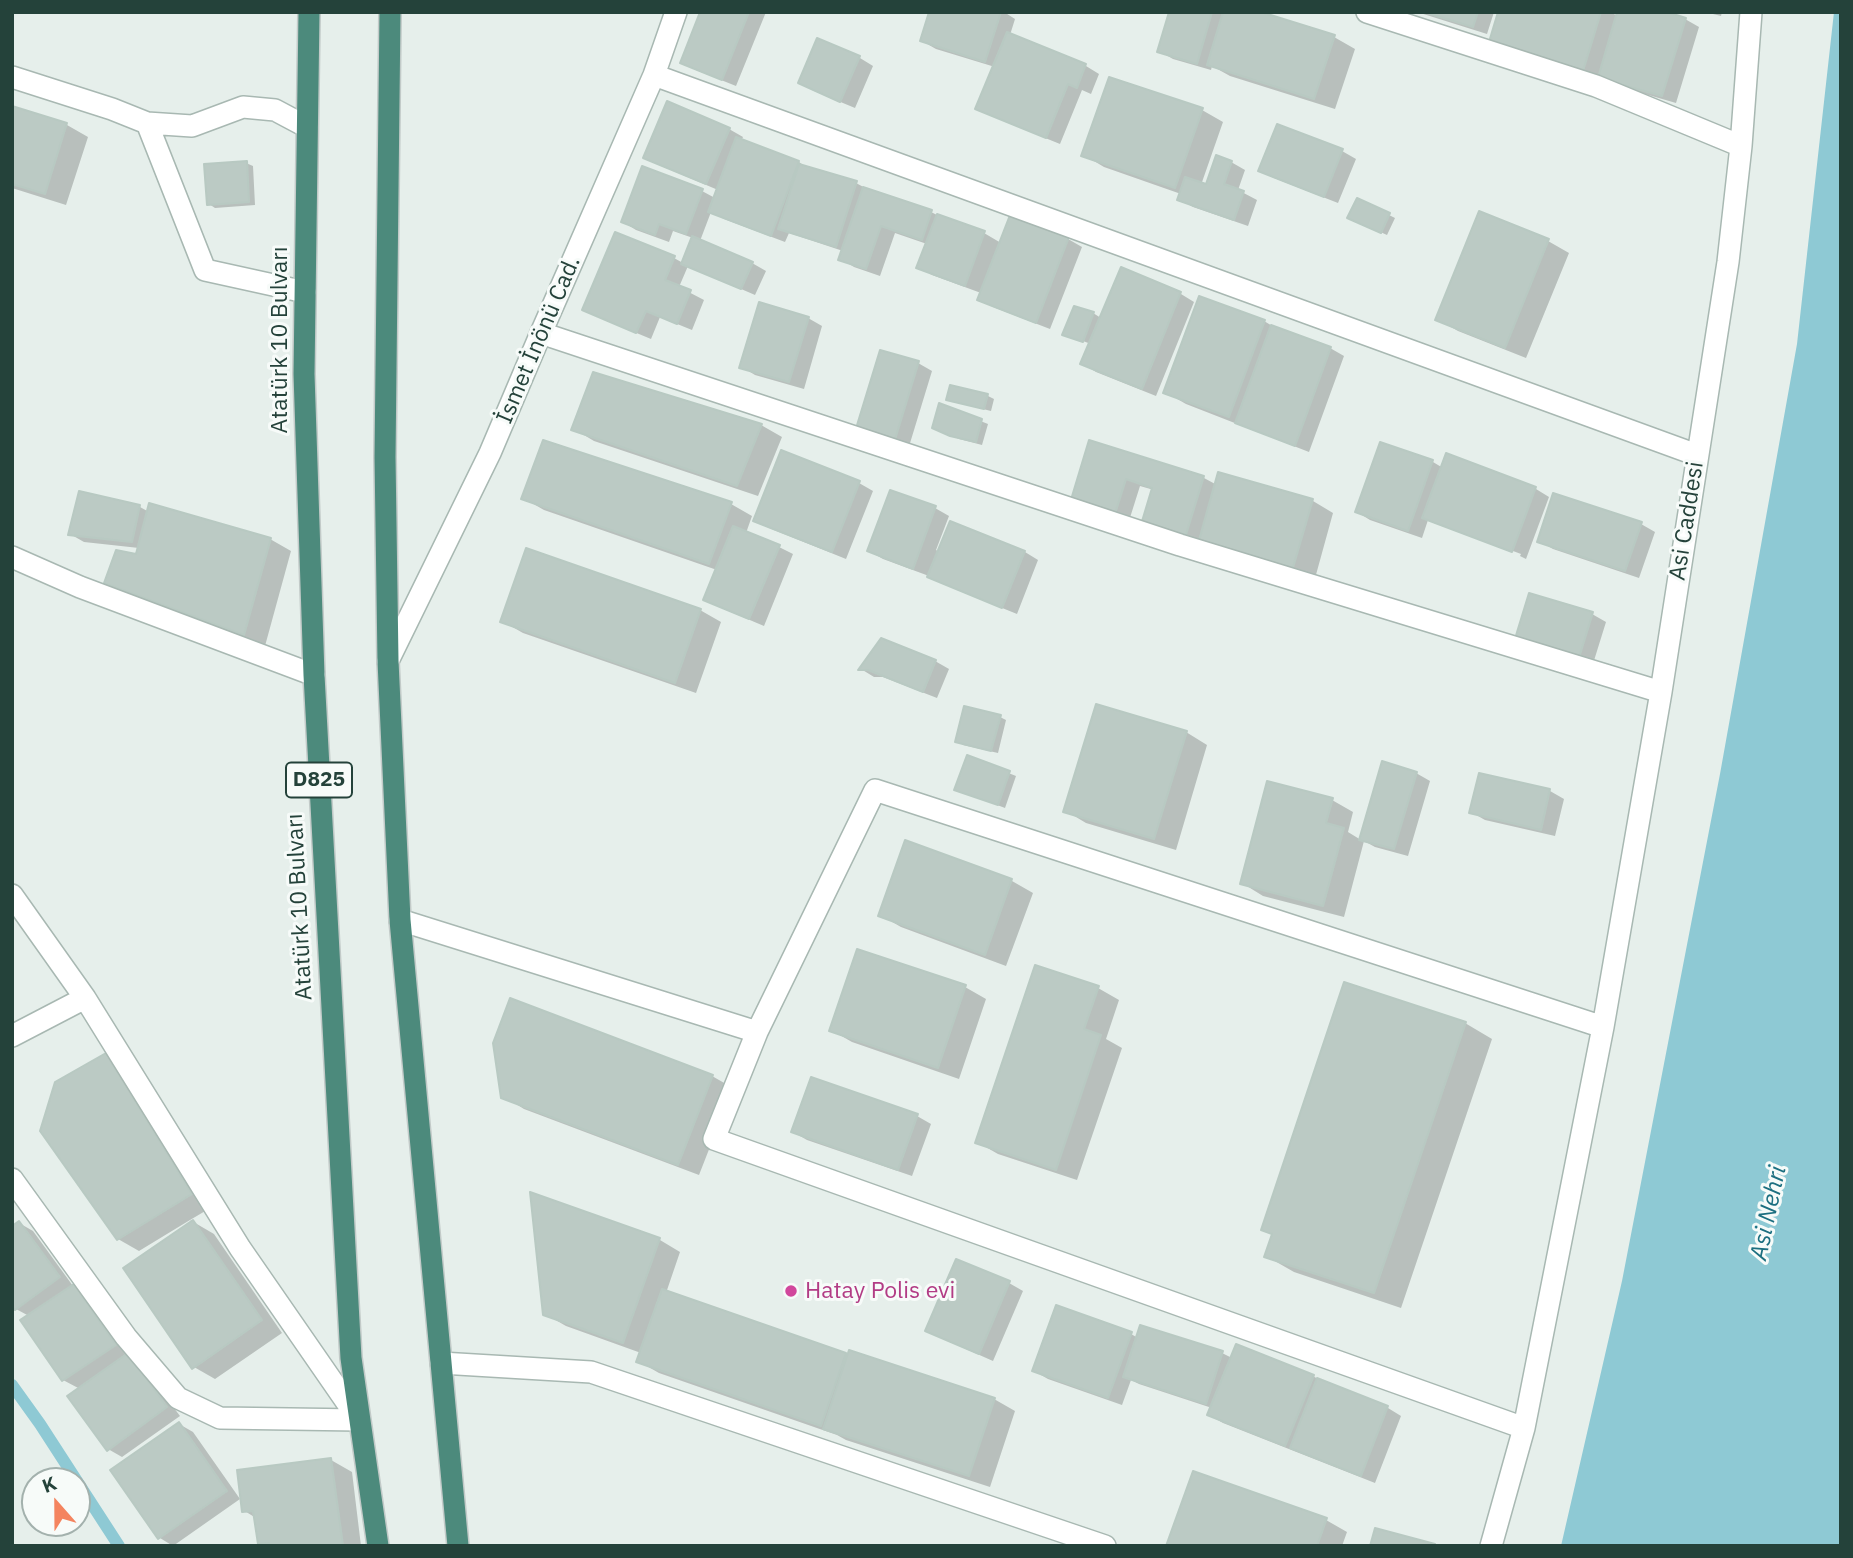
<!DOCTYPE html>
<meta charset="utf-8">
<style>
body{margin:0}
#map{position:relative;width:1853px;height:1558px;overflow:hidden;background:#e6efeb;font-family:"IBM Plex Sans",sans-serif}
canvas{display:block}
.frame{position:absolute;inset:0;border:14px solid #24423a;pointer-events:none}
.north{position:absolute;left:21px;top:1467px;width:70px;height:70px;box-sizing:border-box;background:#f7fbf9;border:2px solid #a3b1ad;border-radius:50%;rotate:339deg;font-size:19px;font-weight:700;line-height:28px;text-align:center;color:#24423a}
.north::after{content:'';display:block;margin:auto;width:24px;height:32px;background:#f4845f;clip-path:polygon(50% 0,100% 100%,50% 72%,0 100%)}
</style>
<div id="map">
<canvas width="1853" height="1558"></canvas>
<div class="frame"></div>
<div class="north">K</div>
</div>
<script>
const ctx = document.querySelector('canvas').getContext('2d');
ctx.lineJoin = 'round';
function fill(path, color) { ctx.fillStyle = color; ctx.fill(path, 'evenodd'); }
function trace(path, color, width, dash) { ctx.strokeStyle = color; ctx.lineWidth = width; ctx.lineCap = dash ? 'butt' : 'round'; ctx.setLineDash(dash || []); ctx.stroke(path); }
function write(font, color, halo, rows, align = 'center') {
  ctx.font = font + ' "IBM Plex Sans",sans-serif'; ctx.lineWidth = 6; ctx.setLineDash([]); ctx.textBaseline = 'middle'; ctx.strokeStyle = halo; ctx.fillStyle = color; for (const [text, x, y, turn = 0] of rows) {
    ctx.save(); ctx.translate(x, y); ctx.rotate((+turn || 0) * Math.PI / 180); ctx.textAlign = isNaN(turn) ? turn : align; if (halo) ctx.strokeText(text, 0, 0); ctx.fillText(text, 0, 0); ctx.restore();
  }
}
fill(new Path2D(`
 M1834,12H1841V1546H1561L1622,1281L1720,774L1797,344Z`), '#8ec9d4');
fill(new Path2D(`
 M702,12H766L736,86L696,70L682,62Z
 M931,12H1004L1015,19L1010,35L1086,66L1099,74L1091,94L1082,90L1060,144L991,116L978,108L995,67L936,49L922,41Z
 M1164,12H1255L1334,37L1355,49L1335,109L1230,76L1212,66L1211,70L1173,59L1159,51L1170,14Z
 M1417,12H1494L1487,34Z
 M1500,12H1611L1617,16L1685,19L1699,27L1676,103L1614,85L1505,49Z
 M1705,12H1722L1721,16Z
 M818,41L860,58L873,66L855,108L814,91L800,83Z
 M12,107L67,125L88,137L66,205L12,188Z
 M1202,110L1223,122L1201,185L1207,187L1231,162L1245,170L1238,190L1257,200L1248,226L1193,207L1179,199L1181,194L1104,167L1084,155Z
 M729,129L743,137L741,141L799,162L809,169L856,183L869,190L931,212L941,217L984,233L1001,243L1011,217L1068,239L1082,247L1050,329L993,307L979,299L981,293L932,275L918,267L927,244L895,233L880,276L854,267L841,259L843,251L789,233L785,242L724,219L711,212L700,241L752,263L766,271L755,295L688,266L679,287L704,300L692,330L660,317L651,339L598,317L585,309L674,258L683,263L693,238L673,231L669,242L636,230L623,222L643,169L702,191L715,198L718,190L659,165L645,157Z
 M1342,151L1356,159L1338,203L1274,178L1260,171Z
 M246,163L253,166L255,205L215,208L209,204Z
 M1480,213L1548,241L1569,253L1526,358L1458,331L1437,319Z
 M1389,215L1395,218L1387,235L1356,221Z
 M1122,270L1181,294L1194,302L1156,396L1096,372L1083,364L1091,344L1064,334L1093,313L1101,318Z
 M808,318L822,326L804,389L755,375L742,367Z
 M1264,321L1279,330L1330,348L1344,356L1309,452L1186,404L1165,392Z
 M918,363L932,371L907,453L870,442Z
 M951,387L988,396L994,399L991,411L955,402L948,399Z
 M940,405L988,424L982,445L959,439L940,431Z
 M761,425L782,437L758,496L594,441L574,429Z
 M544,442L731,504L752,516L746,533L779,547L793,554L764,626L719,607L705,599L717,570L544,510L523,498Z
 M1091,443L1204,478L1217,485L1220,475L1313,501L1333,513L1314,582L1156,535L1154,490L1140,486L1128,524L1086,510Z
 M1381,444L1433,462L1443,468L1447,455L1536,489L1549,497L1526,559L1520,556L1521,554L1436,522V524L1428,520L1422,538L1370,520L1357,512Z
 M859,483L873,491L846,559L769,528L755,520Z
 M80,493L140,507L149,512L270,539L291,551L265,646L127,594L106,582L137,556L139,548L84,542L70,534Z
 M935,508L949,516L936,550L939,552L951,523L1025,552L1038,560L1017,614L943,584L929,576L883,559L869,551Z
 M1641,524L1655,532L1639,578L1553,549L1539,541Z
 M700,610L721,622L696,693L523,633L502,621Z
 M1592,614L1606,622L1592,667L1530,649Z
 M935,661L949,669L937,698L883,677H874L861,669Z
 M1000,717L1006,720L998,753L963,745L957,741Z
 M1186,732L1207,745L1176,850L1086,823L1066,811Z
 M968,757L1016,776L1005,808L963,792Z
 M1416,773L1430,781L1408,856L1375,847L1364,841L1344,917L1263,896L1242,883L1332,800L1353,812L1348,832L1361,840Z
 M1480,775L1550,791L1564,799L1555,836L1485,820L1471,812Z
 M906,843L1012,881L1033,893L1006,966L901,927L880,915Z
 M859,951L965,987L986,999L959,1079L852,1042L831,1030Z
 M1098,988L1119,1000L1106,1039L1122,1048L1077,1180L998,1154L977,1142Z
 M1465,1023L1492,1039L1401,1308L1294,1272L1266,1256L1273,1235L1263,1229Z
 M106,1055L127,1067L212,1207L190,1220L214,1234L282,1333L215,1379L194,1367L192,1222L190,1220L139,1251L118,1239Z
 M712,1076L733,1088L699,1175L524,1109L503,1096Z
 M917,1116L931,1124L912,1176L807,1140L793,1132Z
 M532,1195L660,1240L680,1252L666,1293L848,1357L994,1399L1015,1411L990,1487L846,1440L837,1435L659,1373L638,1361L641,1353L566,1326L545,1314Z
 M19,1223L33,1231L73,1286L88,1294L180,1416L122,1457L108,1449L80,1389L63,1380L29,1316L16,1309Z
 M1009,1283L1023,1291L993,1361L941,1338L927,1330Z
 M1131,1334L1138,1338L1222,1353L1232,1358L1313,1376L1326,1384L1388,1408L1401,1416L1375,1483L1223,1423L1209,1415L1212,1408L1139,1384L1131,1380L1122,1405L1048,1379L1034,1371Z
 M179,1424L193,1432L240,1499L173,1546L160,1538L113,1471Z
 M331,1460L352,1472L361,1546H263L259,1543L256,1518L243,1510Z
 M1326,1520L1347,1532L1342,1546H1168Z`), '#0003');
trace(new Path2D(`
 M12,1385L40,1424L119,1546`), '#8ec9d4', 12);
const building = new Path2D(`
 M700,12H749L722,80L680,63Z
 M929,12H1001L985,62L920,41Z
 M1169,12H1212L1197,64L1157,52Z
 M1223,12H1261L1335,35L1314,99L1207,65Z
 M1424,12H1478L1473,27Z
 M1498,12H1601L1583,71L1489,42Z
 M1617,12H1667L1686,18L1662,96L1598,78Z
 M1007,32L1086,64L1077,88L1068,84L1046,138L975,109Z
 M817,38L860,56L840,102L798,83Z
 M1109,77L1203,108L1175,188L1081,156Z
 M667,101L730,128L706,184L643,158Z
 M12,106L67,123L45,194L12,184Z
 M1277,124L1343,149L1324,197L1258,171Z
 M736,137L799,161L771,236L708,212Z
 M1216,155L1232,161L1224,184L1244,191L1234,220L1177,200L1185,177L1206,184Z
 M247,161L249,202L207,205L204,164Z
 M799,164L857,181L836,247L778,229Z
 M642,166L703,189L686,234L659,224L655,235L621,222Z
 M863,187L932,210L922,240L881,226L866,269L838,260Z
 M1357,198L1390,213L1381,233L1347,218Z
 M1479,211L1549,239L1505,348L1435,320Z
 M937,214L985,231L965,286L916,268Z
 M1010,215L1069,237L1036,323L977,300Z
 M615,232L675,256L665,280L691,290L677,324L646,311L636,333L582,310Z
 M692,236L753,262L741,289L681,264Z
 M1121,267L1181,292L1142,389L1080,364Z
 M1199,296L1265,320L1229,417L1163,393Z
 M759,302L809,317L789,382L739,368Z
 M1074,306L1094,312L1083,342L1062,335Z
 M1271,325L1331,347L1295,446L1235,423Z
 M880,350L919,361L893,446L854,435Z
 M593,372L762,424L737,486L571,430Z
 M950,385L988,394L984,409L946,400Z
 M939,403L982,419L976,442L950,436L932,428Z
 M543,440L732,502L709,564L521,499Z
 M1089,440L1204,476L1184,541L1140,528L1152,488L1126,479L1114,517L1070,503Z
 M1380,442L1433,460L1408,531L1355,512Z
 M781,450L860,481L832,552L753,521Z
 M1446,453L1536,487L1512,552L1422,518Z
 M1218,472L1313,499L1292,571L1198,544Z
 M890,490L936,506L913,569L867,551Z
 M79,491L140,505L132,542L68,535Z
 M1553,493L1642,522L1625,571L1537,542Z
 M149,503L271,538L244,635L104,583L116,550L136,554Z
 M950,521L1025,551L1002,608L927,577Z
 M733,526L780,545L749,619L703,600Z
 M526,548L701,609L675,683L500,622Z
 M1529,593L1593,612L1578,661L1514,642Z
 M881,638L936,660L923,692L868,670H858Z
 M1096,704L1187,731L1154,839L1063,812Z
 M964,706L1001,715L991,751L955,742Z
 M967,755L1010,771L998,805L954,790Z
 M1382,761L1417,772L1394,849L1359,840Z
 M1479,773L1550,789L1541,830L1469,813Z
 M1267,781L1333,798L1326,823L1344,828L1323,906L1240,884Z
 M905,840L1012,879L985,955L878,916Z
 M857,949L966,985L938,1068L829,1031Z
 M1035,965L1099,986L1084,1029L1101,1035L1056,1170L975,1143Z
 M1344,982L1466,1022L1374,1293L1264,1257L1272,1234L1261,1230Z
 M510,998L713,1075L678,1165L501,1098L493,1043Z
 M106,1053L192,1194L117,1240L40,1131L55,1082Z
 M811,1077L918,1114L898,1170L791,1132Z
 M530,1192L660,1238L623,1343L543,1315Z
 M193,1220L262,1320L192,1369L123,1268Z
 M19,1221L60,1277L15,1310L12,1307V1226Z
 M956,1259L1010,1281L979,1354L925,1331Z
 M74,1284L116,1345L62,1381L20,1320Z
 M662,1289L846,1353L821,1426L636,1362Z
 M1056,1305L1132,1332L1108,1398L1032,1371Z
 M1140,1325L1223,1351L1206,1404L1123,1377Z
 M1236,1344L1314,1375L1285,1446L1207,1415Z
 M849,1350L995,1398L969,1476L823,1429Z
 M128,1353L167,1407L107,1451L67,1396Z
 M1317,1378L1388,1406L1361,1476L1290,1448Z
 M179,1422L227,1491L158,1539L110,1470Z
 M331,1458L343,1546H269V1543L258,1544L253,1511L242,1512L237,1470Z
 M1193,1471L1327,1518L1317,1546H1166Z
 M1375,1528L1435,1544V1546H1370Z`);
fill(building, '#bbcac4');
trace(building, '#b8c9c2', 2);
const minor = new Path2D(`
 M1367,12L1596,86L1741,146
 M654,75L1697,455
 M12,77L112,109L147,123L192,126L243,107L275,110L307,127
 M147,123L205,270L305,292
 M541,333L1180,545L1661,692
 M12,557L80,587L314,675
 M388,661L490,453L541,333L654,75L676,12
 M12,895L85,998L240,1248L359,1420
 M400,920L757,1032
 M1603,1027L875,790L757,1032L714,1139L1524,1428L1603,1027L1661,692L1728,262L1741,146L1751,12
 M12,1036L85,998
 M12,1179L126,1337L178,1398L220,1418L359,1420
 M441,1363L591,1372L1105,1546
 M1491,1546L1524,1428`);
const trunk = new Path2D(`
 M309,12L304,374L314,675L351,1358L378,1546
 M390,12L385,457L388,661L400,920L458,1546`);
trace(minor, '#a8b8b2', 24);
trace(trunk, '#c2cac8', 24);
trace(minor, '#fff', 21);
trace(trunk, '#4c8a7c', 21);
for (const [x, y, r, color] of [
 [791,1291,7,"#d1479c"]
]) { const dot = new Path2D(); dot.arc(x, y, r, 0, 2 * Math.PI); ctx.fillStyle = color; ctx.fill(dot); trace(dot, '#f7fbf9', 2.5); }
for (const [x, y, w] of [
 [319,780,66]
]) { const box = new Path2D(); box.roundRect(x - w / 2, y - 17.5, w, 35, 5); ctx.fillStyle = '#f7fbf9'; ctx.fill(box); trace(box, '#24423a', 2); }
write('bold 21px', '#24423a', null, [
 ["D825",319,780]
]);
write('23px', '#24423a', '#f7fbf9', [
 ["Atatürk 10 Bulvarı",280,340,-90],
 ["İsmet İnönü Cad.",539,340,-67],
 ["Asi Caddesi",1687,521,-81],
 ["Atatürk 10 Bulvarı",300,907,-93]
]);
write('23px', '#b23c85', '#f7fbf9', [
 ["Hatay Polis evi",805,1291]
], 'left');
write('italic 24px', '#1c6f80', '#f7fbf9', [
 ["Asi Nehri",1769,1213,-78]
]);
</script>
